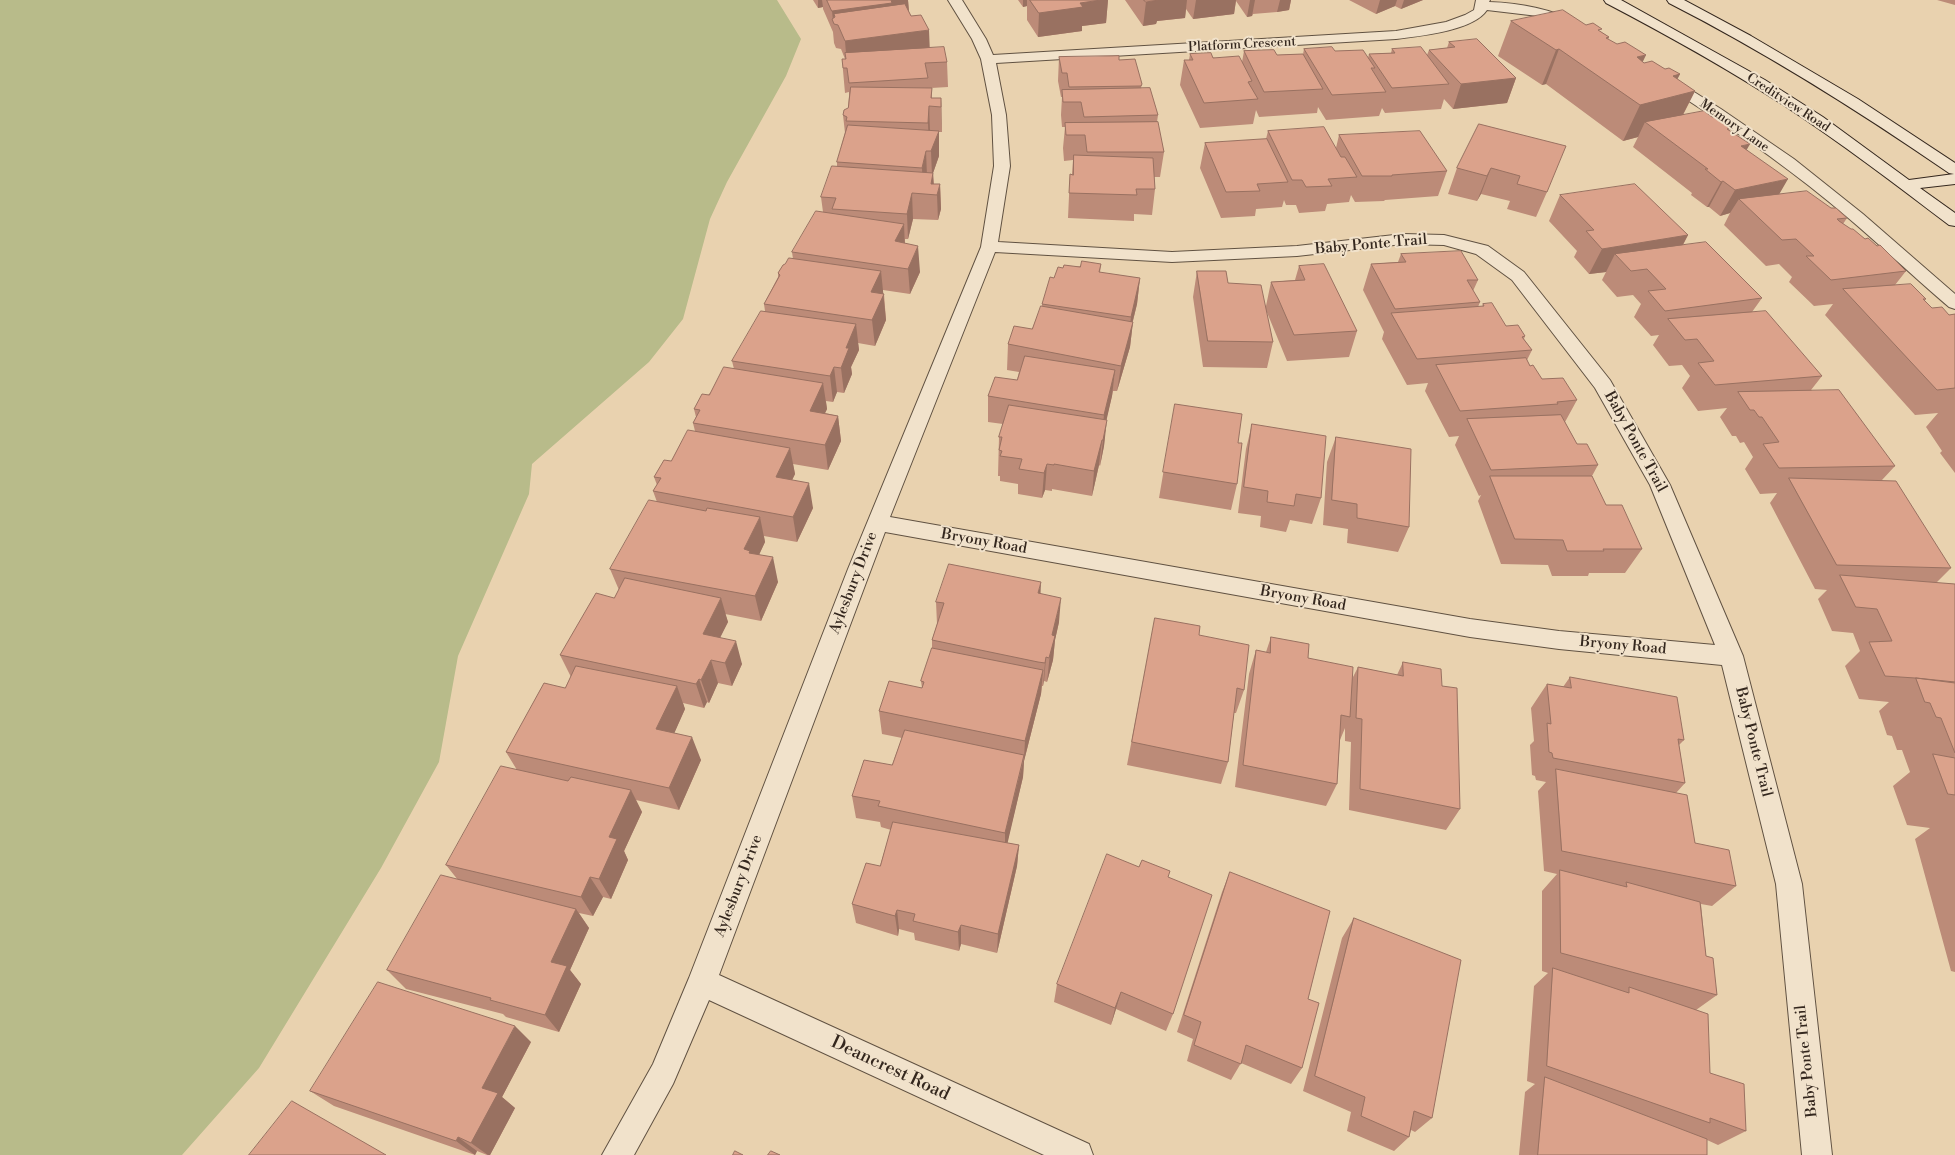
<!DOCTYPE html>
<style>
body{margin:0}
canvas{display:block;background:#e9d2af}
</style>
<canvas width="1955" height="1155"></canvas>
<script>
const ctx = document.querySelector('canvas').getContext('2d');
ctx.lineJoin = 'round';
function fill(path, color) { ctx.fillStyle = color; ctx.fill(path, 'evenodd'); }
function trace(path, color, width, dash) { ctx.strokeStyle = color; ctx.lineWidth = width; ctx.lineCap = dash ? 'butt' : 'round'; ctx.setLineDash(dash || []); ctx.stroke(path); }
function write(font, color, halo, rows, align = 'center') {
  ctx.font = font + ' "Libre Bodoni",serif'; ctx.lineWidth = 4; ctx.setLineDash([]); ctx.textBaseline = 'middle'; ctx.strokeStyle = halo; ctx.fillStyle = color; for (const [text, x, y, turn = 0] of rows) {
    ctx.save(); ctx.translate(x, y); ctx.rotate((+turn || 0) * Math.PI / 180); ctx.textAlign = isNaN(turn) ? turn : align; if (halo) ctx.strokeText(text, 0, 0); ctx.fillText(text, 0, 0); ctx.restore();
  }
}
fill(new Path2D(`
 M0,0H777L801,39L786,76L727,182L710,219L683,319L649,362L532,464L529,494L458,656L439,762L381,868L259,1068L182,1155H0Z`), '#b8bb8a');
const street = new Path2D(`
 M948,0H962L986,39L993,55L1396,31L1446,22L1465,15L1474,10L1476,0H1490L1489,2C1521,3 1551,9 1579,23L1581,26L1579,29L1574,30L1538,16L1487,10C1473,31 1420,36 1396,39L996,63L1006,115L1010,166L998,242L1172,252L1297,246L1403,234L1444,235L1488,246L1524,272L1610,380L1670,485L1743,656L1802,884L1832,1155H1802L1776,884L1722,665L1559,649L1470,637L885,532L719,975L1089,1144L1093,1155H1044L709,1000L673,1084L634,1155H602L653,1064L689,978L848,569L981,247L994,166L992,115L981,59L972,39ZM1403,244L1444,245L1476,254L1512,280L1595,388L1650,485L1715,645L1559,631L1470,619L890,517L995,252L1172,262L1297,256Z
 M1667,77L1672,78L1721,109L1794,159L1863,214L1955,294V309L1949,307C1908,272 1870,235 1828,201C1775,158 1720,120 1662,84L1660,81L1662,78Z`);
const secondary = new Path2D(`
 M1604,0H1621L1765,80L1823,117L1909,180L1954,174L1949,173C1859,111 1767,53 1669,3L1667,0H1684L1751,36L1858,99L1955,163V184L1920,188L1955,213V226L1949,225C1895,184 1841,143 1785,106C1727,68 1667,35 1606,3Z`);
trace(street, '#615242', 2);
trace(secondary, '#34271e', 2);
fill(street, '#f1e2cb');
fill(secondary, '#f1e2cb');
fill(new Path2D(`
 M813,0H908L909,12L911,16L929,47L947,62L948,87L931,88H932V98H941L942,132H939V156L933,173L934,184H940L941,209L938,220L913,219L908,239H905V243L920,272L910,294L883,290V294H884L886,320L875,346L858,343L859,350L851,367L852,374L844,393L837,392L833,402L826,401L827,409L825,413L838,416L841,441L828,470L793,464L795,474L792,480L813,508L797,542L764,536L765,542L759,554L778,582L761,621L725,614L728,622L720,637L742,664L732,686L718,683L709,703L707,702L704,708L683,703L685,709L674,733L701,760L679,810L636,800L642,812L624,851L628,860L611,899L603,897L593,916L579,913L589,928L570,970L581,984L559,1032L506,1017L503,1014L406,989L387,970L458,880L446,865L517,770L506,752L565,688L571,677L560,655L614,598L619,590L610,569L657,502L653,491L657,485L654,477L671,461L695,431L693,423L696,417L694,409L734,369L732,361L765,311L764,304L778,277V273L785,264L793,259L792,252L823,212L821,197L837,167V162L845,133L843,115L848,108L849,96V92L845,93L842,59H845L841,49L836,48L834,43L833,32L823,9V7L818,8Z
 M1018,0H1108L1106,23L1082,26V31L1038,37L1027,20V6L1023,7Z
 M1125,0H1291L1289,10L1277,12L1253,14L1252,16L1247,17L1236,1L1234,14L1193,19L1186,9L1185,18L1157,21L1156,24L1143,26Z
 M1349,0H1423L1401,9L1395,6L1376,14Z
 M1937,0H1955V5Z
 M1511,21L1586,25L1601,32L1609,37L1608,40L1644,63L1665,69L1680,74L1677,79L1695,91L1683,115L1712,117L1730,128L1729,130L1747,150L1779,194L1831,208L1847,218L1843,224L1865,239L1906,271L1895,285L1926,299L1924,301L1932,308L1949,315L1955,314V473L1940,453L1942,451L1926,427L1938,413L1915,415L1825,315L1833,304L1814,306L1789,282L1792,277L1779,264L1766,266L1724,225L1730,213L1720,216L1709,207H1707L1691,195L1692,193L1633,147L1638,137L1623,141L1546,84L1542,85L1498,56Z
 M1449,42L1516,78L1507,103L1453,109L1444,99L1441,109L1385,113L1382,108L1379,116L1326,120L1318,107L1317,113L1259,117L1256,110L1253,124L1200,128L1180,85L1184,60H1189L1190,54L1242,62L1244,51L1277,55L1303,54L1304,49L1335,51L1368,58L1369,54L1391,53L1392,49L1427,55L1429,50L1447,48Z
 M1059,57L1119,60L1142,84L1141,88L1158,115L1157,122L1164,152L1160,177H1154L1155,189L1152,215L1134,214V221L1068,218L1070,174H1072L1073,160L1064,161L1063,148L1065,127H1062L1061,115L1062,97H1061L1058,81Z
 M1479,124L1547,192L1536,217L1507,209L1510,201L1481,194L1477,201L1448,194L1457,168Z
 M1268,131L1336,148L1339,135L1447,171L1438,196L1385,200L1384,201L1355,202L1351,195L1349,202L1327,204L1325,211L1299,213L1296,205H1286L1284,200L1282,207L1256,209L1255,216L1221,218L1200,168L1205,143L1266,139Z
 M1560,195L1688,235L1683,245L1762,298L1752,312L1822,376L1811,390L1895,466L1882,480L1951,568L1936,583L1955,584V972L1951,971L1915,839L1930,828L1907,825L1893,786L1910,772L1902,750H1897L1892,736L1887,735L1879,711L1889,702L1859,699L1845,666L1860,651L1853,633L1832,631L1818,599L1827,590L1815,589L1770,503L1777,493L1760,494L1745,469L1753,457L1744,442L1740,443L1736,436H1732L1720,417L1727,408L1698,411L1682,388L1690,376L1682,365L1669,366L1653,345L1659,335L1651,336L1634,317L1641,304L1633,295L1617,297L1602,280L1606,272L1589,274L1574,257L1577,251L1549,221Z
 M1401,254L1478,280L1473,291L1480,302L1478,307H1482L1483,304L1506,326L1525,336L1524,339L1532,350L1527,360L1530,366L1542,379L1577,400L1565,422L1577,444L1598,465L1592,476L1606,505L1642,549L1625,573H1589L1588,576H1552L1548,565L1501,564L1478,501L1481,495L1479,496L1455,445L1459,436L1449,437L1425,391L1428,383L1407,385L1382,339L1384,332L1363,290L1371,264L1398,262Z
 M1101,264L1100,273L1140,278L1137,304L1133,321L1130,347L1117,391H1113L1112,396L1106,420L1104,446L1100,466L1099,465L1092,496L1052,489V491L1045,490L1042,498L1018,494V484L1000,481V476H998L999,437L1003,424L988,422V396L1017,380L1019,372L1007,370L1008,344L1032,329L1042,306V304L1054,278L1063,268Z
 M1299,266L1357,331L1349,357L1287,361L1266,310L1273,342L1267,368L1203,367L1193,297L1197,271L1228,283L1266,306L1271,282L1295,280Z
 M1175,404L1238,443L1237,484L1231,510L1159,498Z
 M1252,424L1321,498L1312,524L1290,520L1286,532L1260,527L1261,516L1238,513L1246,449Z
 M1336,437L1409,527L1398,552L1347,543L1348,529L1323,525L1327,462Z
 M1040,593L1059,622L1055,640L1053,660L1047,682L1044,681L1043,686H1042L1041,694L1024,761L1023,777L1007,843L1019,845L1017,866L997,953L961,944L959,951L915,940L914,933L899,929L898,936L856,923L852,904L880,866L891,830L881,827L880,822L856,818L852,796L892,765L902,738L882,734L879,711L922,688L921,681L932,648V640L937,624L936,602Z
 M1155,618L1199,635L1244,690L1236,713H1234L1228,762L1221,784L1127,765Z
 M1271,637L1308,658L1352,679L1358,667L1397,675L1403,662L1442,686L1460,809L1446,830L1349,810L1351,742L1345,741V728L1340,740L1337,784L1326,806L1235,787L1249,674L1256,650L1266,652Z
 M1570,677L1684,740L1679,745L1685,783L1676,793L1695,843L1736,886L1712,906L1701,904L1706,956L1717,995L1696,1010L1710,1073L1746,1131L1718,1145L1707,1140V1155H1519L1525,1092L1535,1084L1527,1081L1534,986L1548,973L1542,971V891L1557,874L1544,871L1538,791L1546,782L1536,780L1535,776L1532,775L1530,745L1534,741L1531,708L1547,684L1563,687Z
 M1139,867L1168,878L1173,1014L1166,1031L1116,1009L1111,1025L1054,1002L1057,984Z
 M1230,872L1302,1068L1291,1084L1241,1063L1231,1080L1187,1061L1193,1039L1177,1032L1222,892Z
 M1354,918L1432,1118L1415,1132L1411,1130L1409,1137L1394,1151L1347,1131L1351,1112L1303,1091L1342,938Z
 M531,1042L502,1097L515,1108L490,1155H487L477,1151L475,1155L334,1106L310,1091Z`), '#bc8b78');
fill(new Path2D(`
 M818,0H822L823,7L818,8Z
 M887,0H908L909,12L835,17L834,14L835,24L833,21L832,11Z
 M1023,0H1027V6L1023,7Z
 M1101,0H1108L1106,23L1082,26V31L1038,37L1039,13L1080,3Z
 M1157,0H1187L1185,18L1157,21L1156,24L1143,26L1146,2Z
 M1196,0H1236L1234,14L1193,19Z
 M1250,0H1255L1252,16L1247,17Z
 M1280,0H1291L1289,10L1277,12Z
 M1380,0H1397L1395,6L1376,14Z
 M1404,0H1423L1401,9Z
 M929,30L930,54L847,66L845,41Z
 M1559,49L1546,84L1542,85L1556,50Z
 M1646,55L1630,89L1637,57Z
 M1680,74L1668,98L1695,91L1677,126L1645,122L1638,137L1623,141L1640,105L1673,76Z
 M1516,78L1507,103L1453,109L1461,84Z
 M941,98L942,123V132L941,107Z
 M929,106L930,131L929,148L928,123Z
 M939,131V156L932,176L931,151Z
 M1750,144L1736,169L1741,146Z
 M926,151L927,176L923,193L922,168Z
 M1491,168L1481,194L1477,201L1487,176Z
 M933,173L934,195L931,184Z
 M1788,179L1773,205L1739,199L1730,213L1720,216L1735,190Z
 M1723,181L1709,207H1707L1721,182Z
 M940,184L941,209L938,220L937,195Z
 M912,193L913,219L908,239L907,214Z
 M904,224L905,249L895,241Z
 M1688,235L1674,261L1615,254L1606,272L1589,274L1602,249Z
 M918,246L920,272L910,294L908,269Z
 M881,271L886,320L875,346L872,320L871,292Z
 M1140,278L1137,304L1130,332L1133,322L1130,347L1117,391L1121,366L1128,339L1131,317Z
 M856,324L859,350L851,367L852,374L844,393L841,368L846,348Z
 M834,367L837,392L833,402L830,376Z
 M1115,370L1112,396L1102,440L1099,465L1092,496L1094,471L1101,441L1104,415Z
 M823,383L827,409L814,436L810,411Z
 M838,416L841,441L828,470L825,445Z
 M1107,420L1104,446L1100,466L1103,440Z
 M790,448L795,474L781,503L776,477Z
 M1047,464L1045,490L1042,498L1044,473Z
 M809,483L813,508L797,542L793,517Z
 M760,517L765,542L754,566L744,549Z
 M773,557L778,582L761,621L755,596Z
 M1041,582L1040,607L1038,593Z
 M721,598L728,622L710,658L703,634Z
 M1061,598L1059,622L1055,640L1053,660L1047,682L1052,635Z
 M736,641L742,664L732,686L725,663Z
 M1046,657L1044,681L1043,686L1045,663Z
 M711,660L718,683L709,703L701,680Z
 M1043,670L1041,694L1024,761L1023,777L1005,854V833L1024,758L1025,741Z
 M699,679L707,702L704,708L696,684Z
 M677,686L685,709L666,752L656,729Z
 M692,737L701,760L679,810L669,788Z
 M631,790L642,812L624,851L628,860L611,899L599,879L609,837Z
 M1019,845L1017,866L997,953L998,934Z
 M590,877L603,897L593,916L581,897Z
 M576,909L589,928L570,970L581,984L559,1032L545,1015L551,962Z
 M897,910L899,929L898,936L895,916Z
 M961,925V944L959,951L958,932Z
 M1121,992L1116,1009L1111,1025L1115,1008Z
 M515,1026L531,1042L502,1097L515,1108L490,1155H488L471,1143L482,1088Z
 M458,1137L477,1151L475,1155L456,1141Z`), '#997161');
const building = new Path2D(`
 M827,0H891L892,3L832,11Z
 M1030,0H1101L1080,3L1083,7L1039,13Z
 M1144,0H1159L1146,2Z
 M905,4L911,16L921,15L929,30L845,41L838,25L834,24L832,19L835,17L834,14Z
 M1563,10L1586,25L1593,23L1602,29L1598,30L1609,37L1606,38L1608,39L1617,44L1625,42L1646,55L1637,57L1644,63L1652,61L1665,69L1669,68L1680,74L1673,76L1695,91L1640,105L1559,49L1556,50L1511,21Z
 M1477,39L1516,78L1461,84L1429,50L1455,47L1449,42Z
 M944,47L947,62L925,63L928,78L849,83L847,68H843L842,59H846L845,53Z
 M1332,47L1335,51L1363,50L1375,68H1371L1386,92L1332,95L1304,49Z
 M1421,47L1449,84L1392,88L1369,54L1395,53L1392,49Z
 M1274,50L1277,55L1303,54L1323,89L1264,92L1244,51Z
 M1211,53L1213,58L1239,56L1252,81L1248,82L1258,99L1204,103L1184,60H1193L1190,54Z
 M1119,56V60L1135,59L1142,84L1141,86L1069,87L1067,73H1062L1059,57Z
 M851,87L932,88L931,98H941V107L929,106L928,123L846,121L847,117L843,115L844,110L848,108Z
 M1150,88L1158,115L1084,117L1081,102H1063L1062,90Z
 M1704,111L1712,117H1715L1730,128L1727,129L1750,144L1741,146L1788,179L1735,190L1723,181L1721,182L1705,169H1708L1645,122Z
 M1158,122L1164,152H1087L1085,135H1066L1065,123Z
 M1479,124L1566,146L1547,192L1517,184L1520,176L1491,168L1487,176L1457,168Z
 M848,125L939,131L931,151H926L922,168L837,162Z
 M1324,127L1341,157H1345L1357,177L1328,179L1332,186L1306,187L1302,180H1292L1268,131Z
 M1420,131L1447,171L1392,175V176H1362L1339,135Z
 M1267,139L1288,182L1257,184L1260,191L1226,192L1205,143Z
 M1074,155L1153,158L1155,189H1136L1137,195L1069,193L1070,174L1073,175Z
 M832,166L933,173L931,184H940L937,195L912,193L907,214L832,209L836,198L821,197Z
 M1635,184L1688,235L1602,249L1586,231L1594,230L1560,195Z
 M1807,191L1831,208H1836L1847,218L1837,219L1839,221L1851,229H1853L1865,239L1868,238L1877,246L1880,245L1906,271L1831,280L1806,256H1814L1796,239L1782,240L1739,199Z
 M816,211L904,224L895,241L918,246L908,269L792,252Z
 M1706,242L1762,298L1665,311L1648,291L1666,289L1647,269L1631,271L1615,254Z
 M1461,251L1478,280H1467L1480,302L1395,309L1371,264L1406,262L1401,254Z
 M789,258L881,271L871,292L884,294L872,320L764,304L780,275L778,273L783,265L785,264Z
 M1082,261L1101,264L1099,272L1140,278L1131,317L1042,304L1050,277L1054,278L1058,267L1063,268L1064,265L1080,267Z
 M1324,264L1357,331L1294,335L1271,282L1305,280L1299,266Z
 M1197,271H1226L1228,283L1261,285L1273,342L1208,341Z
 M1911,284L1926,299H1923L1932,308L1942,307L1949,315L1955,314V388L1937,390L1843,289Z
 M1492,303L1506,326L1518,325L1525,336L1522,337L1532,350L1417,359L1391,313L1484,306L1483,304Z
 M1041,306L1133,322L1121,366L1008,344L1014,326L1032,329Z
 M761,311L856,324L846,348H849L841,368L834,367L830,376L732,361Z
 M1766,311L1822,376L1715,385L1698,363L1714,361L1697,339L1685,340L1668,319Z
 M1025,356L1115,370L1104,415L988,396L995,377L1017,380Z
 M1526,358L1530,366L1533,365L1542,379L1563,378L1577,400L1557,402L1558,404L1460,411L1436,365Z
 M724,367L823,383L810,411L838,416L825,445L693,423L700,410L694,409L702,394L709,395Z
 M1839,390L1895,466L1779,468L1763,444L1779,442L1762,417H1759L1754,410H1750L1738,392Z
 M1175,404L1242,414L1238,443H1242L1237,484L1163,472Z
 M1009,405L1107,420L1103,440H1102L1094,471L1054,464V465L1047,464L1044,473L1019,469L1022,459L1000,456L1002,451L999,450L1002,437H999Z
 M1561,415L1577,444H1587L1598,465L1491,470L1467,419Z
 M1252,424L1326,436L1321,498L1296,494L1294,506L1267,502L1268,491L1244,487Z
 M688,430L790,448L776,477L809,483L793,517L653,491L661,478L654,477L664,460L671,461Z
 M1336,437L1411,449L1409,527L1357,518V504L1332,500Z
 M1490,476H1592L1606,505H1622L1642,549H1603L1604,551H1567L1563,540L1515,539Z
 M1789,478L1896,481L1951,568L1837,565Z
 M649,500L706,511L707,508L760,517L744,549L750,551L749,553L773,557L755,596L610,569Z
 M949,564L1041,582L1038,593L1061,598L1052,635L1055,636L1049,658L1046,657L1045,663L1038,662L932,640L944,603L936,602Z
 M1840,575L1955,584V682L1916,678H1915L1885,676L1869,642L1892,641L1877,609L1856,607Z
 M625,578L721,598L703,634L736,641L725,663L711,660L701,680L699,679L696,684L560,655L596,593L614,598Z
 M1155,618L1200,626L1199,635L1249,645L1244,690L1237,688L1228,762L1132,742Z
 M1271,637L1309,644L1308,658L1353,667L1350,717L1341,715L1337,784L1243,765L1256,650L1270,653Z
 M932,648L1043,670L1025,741L879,711L889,681L922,688L924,682L921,681Z
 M1403,662L1441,669L1442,686L1457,688L1460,809L1360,789L1362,719L1356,718L1358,667L1403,676Z
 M576,666L677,686L656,729L692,737L669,788L506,752L544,683L565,688Z
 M1570,677L1677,697L1684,740L1678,739L1685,783L1553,758L1552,753L1549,752L1547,723L1551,724L1547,684L1571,688Z
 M1916,678L1955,683V753L1941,718L1936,717L1930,703L1925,702Z
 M905,730L1024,755L1005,833L878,806L880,801L852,796L864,760L892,765Z
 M1933,754L1955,758V795L1948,794Z
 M501,766L568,781L571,777L631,790L609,837L617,839L599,879L590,877L581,897L446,865Z
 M1556,769L1687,795L1695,843L1729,850L1736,886L1562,851Z
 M893,822L1019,845L998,934L961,925L958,932L913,921L915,914L897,910L895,916L852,904L866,863L880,866Z
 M1107,854L1139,867L1142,860L1170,871L1168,877L1212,895L1173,1014L1121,992L1115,1008L1057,984Z
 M1560,870L1627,887L1626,882L1700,902L1706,956L1713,958L1717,995L1561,953Z
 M1230,872L1330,911L1308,999L1319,1003L1302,1068L1246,1045L1241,1064L1194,1045L1201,1022L1184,1015Z
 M441,875L576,909L551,962L567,966L545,1015L490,1000L491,998L387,970Z
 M1354,918L1461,960L1432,1118L1414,1111L1409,1137L1361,1116L1365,1097L1315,1076Z
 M1553,968L1629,993V987L1708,1014L1710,1073L1744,1084L1746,1131L1710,1118V1123L1547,1066Z
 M378,982L515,1026L482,1088L498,1093L471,1143L458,1137L456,1141L310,1091Z
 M1545,1077L1707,1139V1155H1538Z
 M292,1101L386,1155H249Z
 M735,1151L743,1155H733Z
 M771,1151L780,1155H768Z`);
fill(building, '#dba28b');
trace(building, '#997161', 1);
write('13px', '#34271e', '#f1e2cb', [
 ["Platform Crescent",1242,45,-3],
 ["Creditview Road",1788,103,33],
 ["Memory Lane",1734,126,35]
]);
write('15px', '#34271e', '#f1e2cb', [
 ["Baby Ponte Trail",1371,245,-5],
 ["Baby Ponte Trail",1635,442,61],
 ["Bryony Road",984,542,10],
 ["Aylesbury Drive",854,583,-69],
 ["Bryony Road",1303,599,10],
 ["Bryony Road",1623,646,5],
 ["Baby Ponte Trail",1753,742,76],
 ["Aylesbury Drive",739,886,-69],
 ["Baby Ponte Trail",1807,1061,-96]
]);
write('18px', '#34271e', '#f1e2cb', [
 ["Deancrest Road",890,1069,25]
]);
</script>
